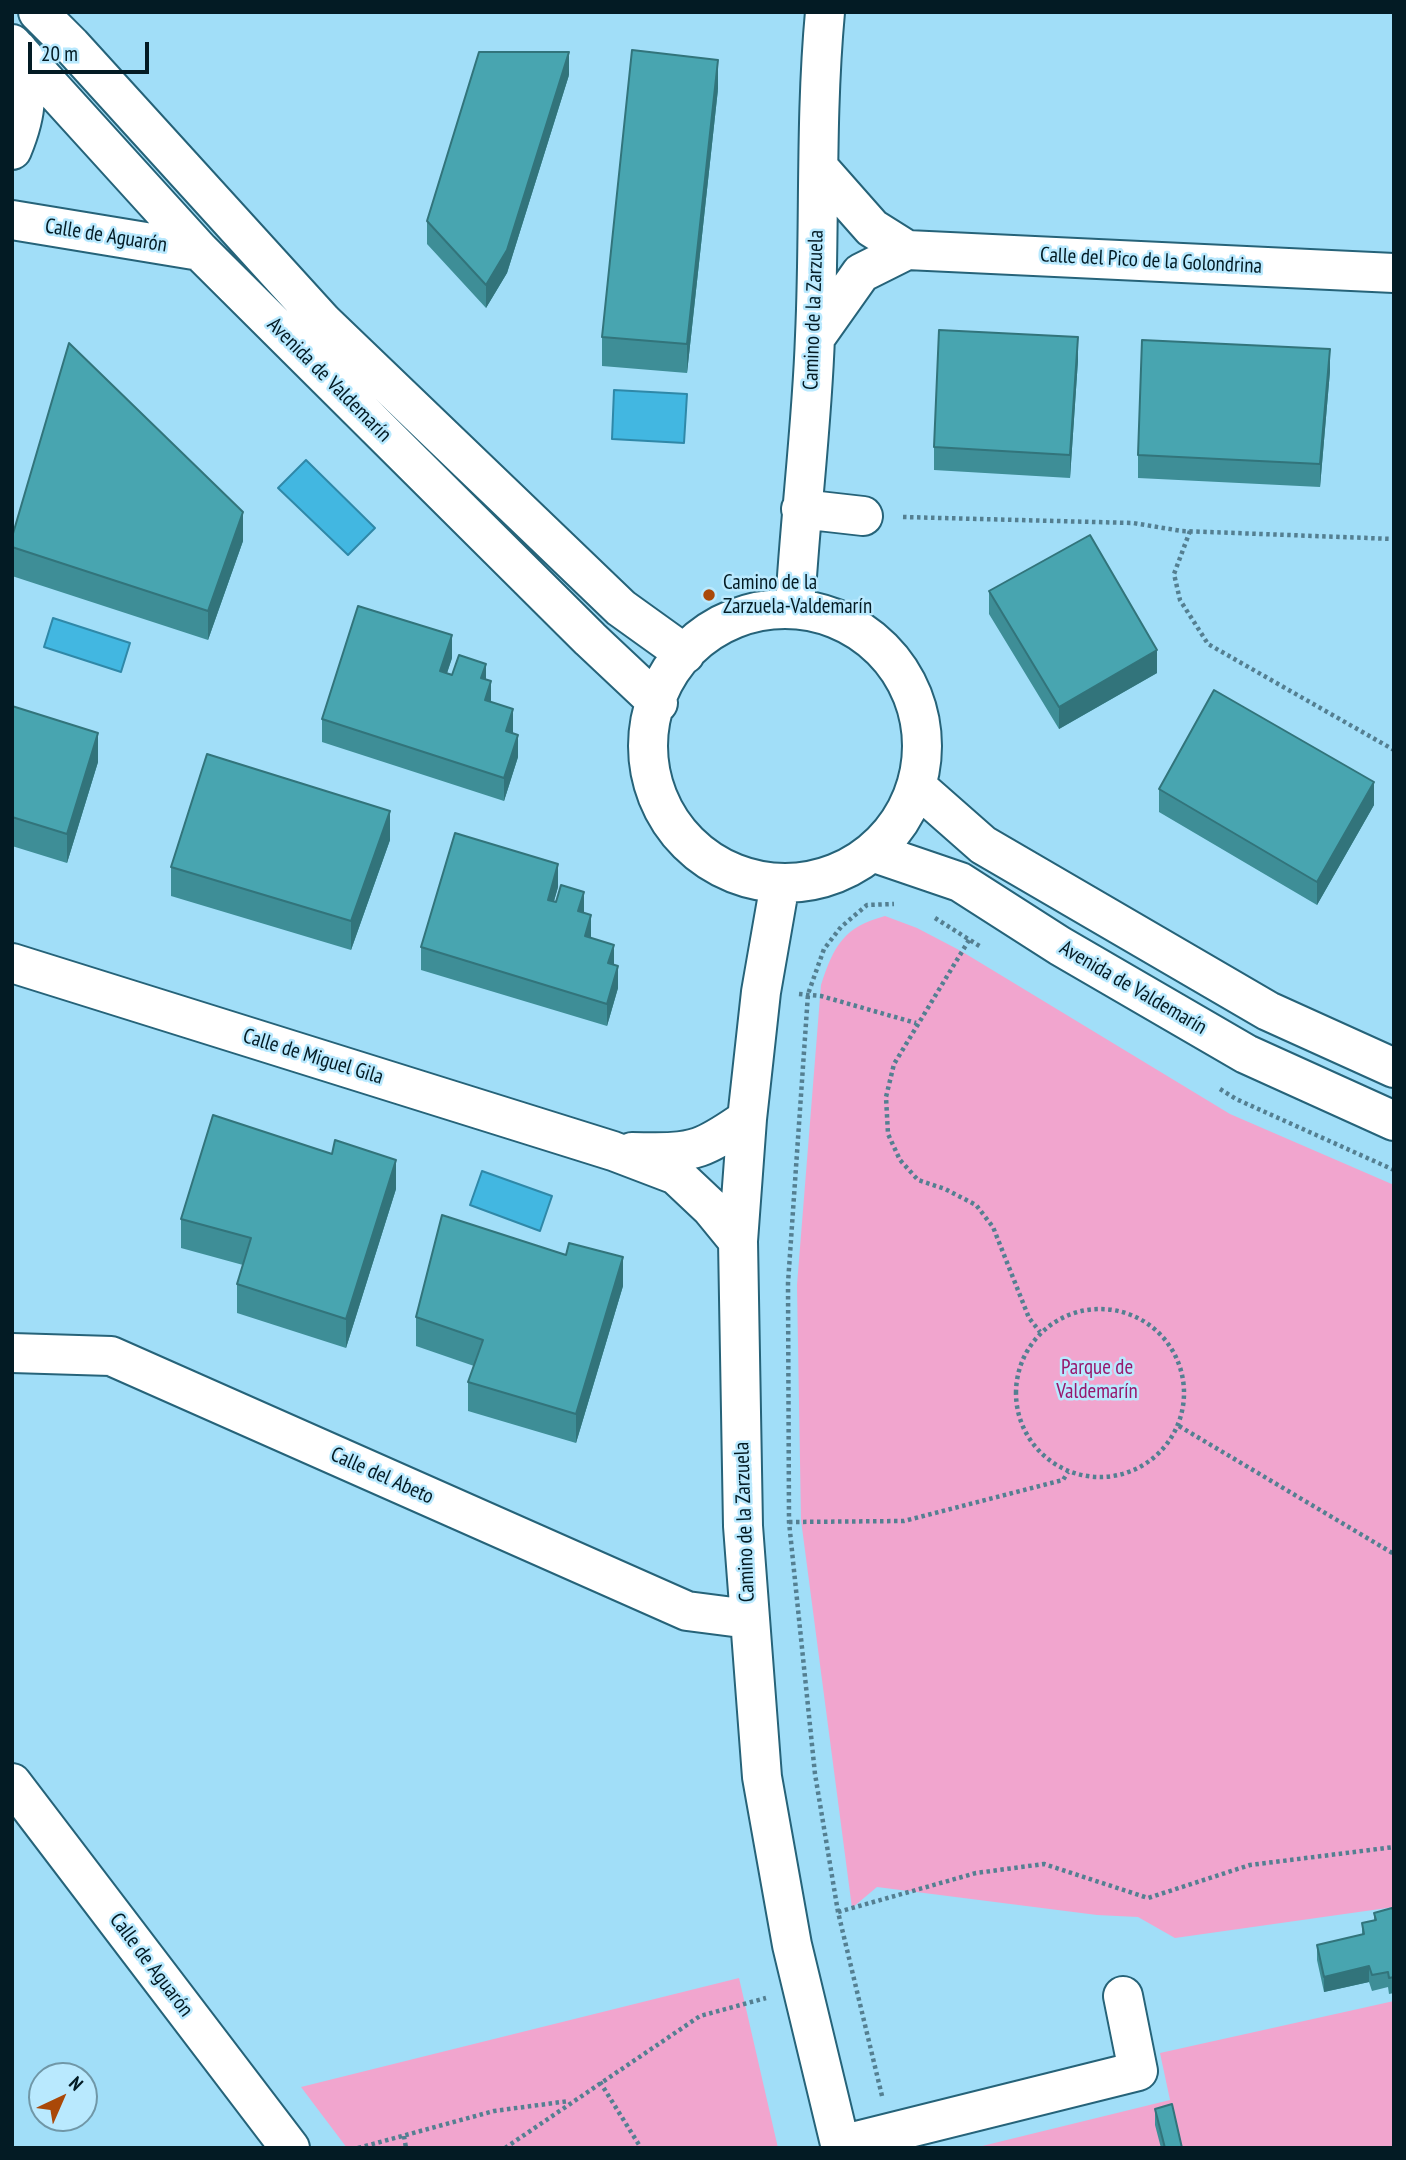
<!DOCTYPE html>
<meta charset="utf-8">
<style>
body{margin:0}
#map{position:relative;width:1406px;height:2160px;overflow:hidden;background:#a1def8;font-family:"PT Sans Narrow",sans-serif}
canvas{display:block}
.frame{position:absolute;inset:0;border:14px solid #031b24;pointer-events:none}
.north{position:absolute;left:28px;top:2062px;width:70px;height:70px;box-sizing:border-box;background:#b9e9fe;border:2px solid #7097a7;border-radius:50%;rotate:44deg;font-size:19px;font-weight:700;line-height:28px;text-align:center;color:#031b24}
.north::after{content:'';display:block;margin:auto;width:24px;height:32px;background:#aa4808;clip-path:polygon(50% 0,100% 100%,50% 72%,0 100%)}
.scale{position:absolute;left:28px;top:42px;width:121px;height:32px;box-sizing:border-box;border:4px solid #031b24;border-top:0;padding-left:9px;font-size:21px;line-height:24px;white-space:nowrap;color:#031b24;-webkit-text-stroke:5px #b9e9fe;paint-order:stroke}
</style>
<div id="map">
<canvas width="1406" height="2160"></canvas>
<div class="frame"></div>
<div class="north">N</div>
<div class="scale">20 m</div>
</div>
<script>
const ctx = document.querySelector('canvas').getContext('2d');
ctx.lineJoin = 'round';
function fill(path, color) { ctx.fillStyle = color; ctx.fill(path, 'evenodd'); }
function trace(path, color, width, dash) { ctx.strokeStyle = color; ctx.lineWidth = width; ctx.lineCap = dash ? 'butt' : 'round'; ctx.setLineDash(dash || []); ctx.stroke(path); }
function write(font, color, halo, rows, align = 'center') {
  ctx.font = font + ' "PT Sans Narrow",sans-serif'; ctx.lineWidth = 5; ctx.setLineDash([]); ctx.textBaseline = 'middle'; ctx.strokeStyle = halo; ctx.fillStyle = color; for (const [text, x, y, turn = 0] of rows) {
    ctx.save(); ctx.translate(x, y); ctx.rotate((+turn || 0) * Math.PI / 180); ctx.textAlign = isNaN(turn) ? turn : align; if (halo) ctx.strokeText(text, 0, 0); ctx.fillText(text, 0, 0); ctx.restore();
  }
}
fill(new Path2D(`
 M885,916L917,928L961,951L1230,1114L1394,1185V1907L1175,1938L1138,1917L1097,1915L877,1887L852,1908L801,1520L797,1285L821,985C834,945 844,927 885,916Z
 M739,1978L778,2148H347L301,2087Z
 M1394,2001V2148H974L1170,2100L1160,2053Z`), '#f1a5ce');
const water = new Path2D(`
 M614,390L687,394L684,443L612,439Z
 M306,460L375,528L348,555L278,488Z
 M53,618L130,643L121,672L44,647Z
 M482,1171L552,1196L540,1231L470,1205Z`);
fill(water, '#42b7e1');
trace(water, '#2f88a8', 2);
const minor = new Path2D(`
 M38,12L71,45L323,322L621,608L685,654
 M12,44L200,251L590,639L658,703
 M12,150C29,109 27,92 18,50
 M12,220L200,251
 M907,250L1394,273
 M815,338L861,273L907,250L872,228L819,168
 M801,509L863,516
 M795,607C800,517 812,426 815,336C820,228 815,120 825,12
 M648 746a137 137 0 1 1 274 0a137 137 0 1 1-274 0Z
 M916,786L983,845L1268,1011L1394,1068
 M875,853L960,882L1060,946L1246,1054L1394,1121
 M779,889L761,992L747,1119L738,1241L743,1526L762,1777L792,1945L841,2148
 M12,963L613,1151L676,1175L711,1208L738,1241
 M632,1152C653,1152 679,1154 699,1147C716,1141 732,1129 747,1119
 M12,1353L111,1356L687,1611L749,1619
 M12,1783L290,2148
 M841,2145L1138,2071L1123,1996`);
trace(minor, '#266379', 42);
trace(new Path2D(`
 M903,517L1133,523L1182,531L1394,539
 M1190,531L1174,574L1180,600L1208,644L1394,750
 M935,918L981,947
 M969,940L894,1064L886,1097L888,1134L900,1160L918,1180L945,1189L976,1205L993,1227L1029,1318L1040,1332
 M799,994L821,996L916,1023
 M1220,1089L1236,1099L1394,1170
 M1016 1393a84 84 0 1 1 168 0a84 84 0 1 1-168 0Z
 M1179,1426L1394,1554
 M789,1522L904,1521L1063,1480L1068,1472
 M838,1912L976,1873L1044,1864L1148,1898L1250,1865L1394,1847
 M600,2082L641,2148
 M882,2096L838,1912L815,1774L789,1522L788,1283L808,994L824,949L841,927L867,905L894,904
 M404,2136L406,2148
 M358,2148L494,2111L569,2101
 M505,2148L700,2016L766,1998`), '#547f91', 4.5, [3.5, 3.5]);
trace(minor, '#fff', 38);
fill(new Path2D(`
 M569,75L507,273L486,308L427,244V221Z
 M718,89L687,373L602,366V337Z
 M1078,360L1070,478L934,470V447Z
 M1330,371L1320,487L1138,478V455Z
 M12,537L243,541L208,640L12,576Z
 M989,591L1157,673L1059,729L989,614Z
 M452,658L447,673L486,680L491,702L513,733L518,757L504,801L322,742V719Z
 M12,706L98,762L67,863L12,846Z
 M1159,789L1374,805L1317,905L1159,812Z
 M390,840L351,950L171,896V867Z
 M558,887L554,901L584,912L591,938L614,964L618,988L607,1026L421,970V947Z
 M396,1189L346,1348L237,1313V1284L243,1265L181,1248V1219Z
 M623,1286L576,1443L468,1411V1382L474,1366L416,1346V1317Z
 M1394,1912V1993L1389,1994L1388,1987L1372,1991L1369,1982L1324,1992L1317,1960V1945L1362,1935V1923L1374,1921V1913Z
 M1155,2109L1182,2148H1161L1155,2125Z`), '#3e8e97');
fill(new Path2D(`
 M569,52V75L507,273L486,308V285Z
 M718,60V89L687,373V344Z
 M1078,337V360L1070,478V455Z
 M1330,349V371L1320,487V464Z
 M243,512V541L208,640V611Z
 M452,635V658L440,694V671Z
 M1157,650V673L1059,729V707Z
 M486,664V686L481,678Z
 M491,681V704L485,700Z
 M513,709V732L506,754V731Z
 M98,733V762L67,863V834Z
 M518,735V757L504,801V778Z
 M1374,782V805L1317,905V882Z
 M390,811V840L351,950V921Z
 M558,864V887L548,922V900Z
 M584,892V915L578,911Z
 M591,915V937L585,959V936Z
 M614,945V967L608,963Z
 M618,966V988L607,1026V1004Z
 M396,1160V1189L346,1348V1319Z
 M623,1257V1286L576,1443V1414Z
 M1369,1966V1982L1324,1992V1977Z`), '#32747b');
const building = new Path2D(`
 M632,50L718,60L687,344L602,337Z
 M479,52H569L507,250L486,285L427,221Z
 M939,330L1078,337L1070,455L934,447Z
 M1142,340L1330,349L1320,464L1138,455Z
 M69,343L243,512L208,611L12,547V537Z
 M1090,535L1157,650L1059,707L989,591Z
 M358,606L452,635L440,671L452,675L459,655L486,664L481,678L491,681L485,700L513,709L506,731L518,735L504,778L322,719Z
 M1214,690L1374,782L1317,882L1159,789Z
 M12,706L98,733L67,834L12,817Z
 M207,754L390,811L351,921L171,867Z
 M455,833L558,864L548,900L556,902L561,885L584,892L578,911L591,915L585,936L614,945L608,963L618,966L607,1004L421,947Z
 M213,1115L332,1154L335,1140L396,1160L346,1319L237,1284L251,1238L181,1219Z
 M442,1215L566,1255L569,1243L623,1257L576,1414L468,1382L483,1340L416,1317Z
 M1392,1908L1394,1912V1977L1389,1978L1388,1972L1372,1975L1369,1966L1324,1977L1317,1945L1364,1934L1362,1923L1376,1920L1374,1913Z
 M1172,2104L1182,2148H1165L1155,2109Z`);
fill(building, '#48a5b0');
trace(building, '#32747b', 2);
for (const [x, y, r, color] of [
 [709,595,7,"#aa4808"]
]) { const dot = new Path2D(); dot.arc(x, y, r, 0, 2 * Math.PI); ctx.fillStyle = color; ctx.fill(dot); trace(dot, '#b9e9fe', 2.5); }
write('21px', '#031b24', '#b9e9fe', [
 ["Calle de Aguarón",106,236,9],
 ["Calle del Pico de la Golondrina",1151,261,3],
 ["Camino de la Zarzuela",814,310,-88],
 ["Avenida de Valdemarín",329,380,45],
 ["Avenida de Valdemarín",1133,988,30],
 ["Calle de Miguel Gila",313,1057,17],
 ["Calle del Abeto",382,1476,24],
 ["Camino de la Zarzuela",745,1522,-92],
 ["Calle de Aguarón",151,1965,53]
]);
write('21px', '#031b24', '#b9e9fe', [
 ["Camino de la",723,583],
 ["Zarzuela-Valdemarín",723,607]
], 'left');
write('21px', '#97176d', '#b9e9fe', [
 ["Parque de",1097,1368],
 ["Valdemarín",1097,1392]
]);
</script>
